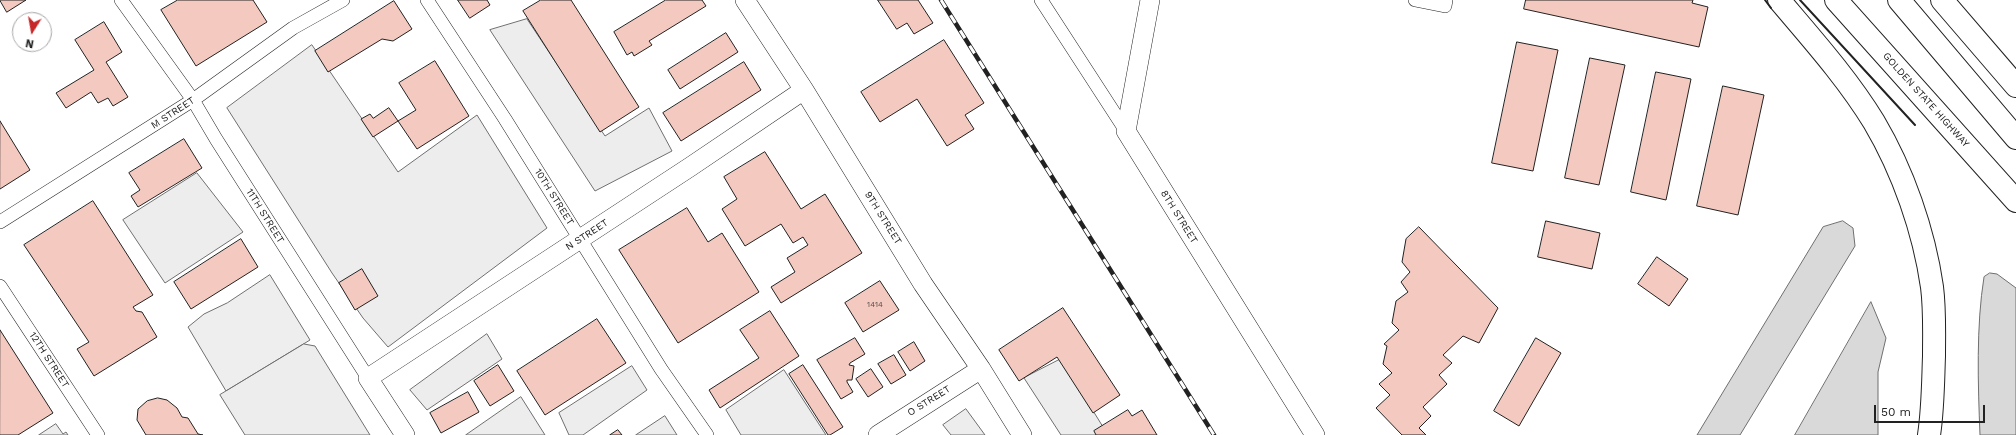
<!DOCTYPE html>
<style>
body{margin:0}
#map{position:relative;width:2016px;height:435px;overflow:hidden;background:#fff;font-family:"Work Sans",sans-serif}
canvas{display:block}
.north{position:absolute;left:12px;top:12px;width:40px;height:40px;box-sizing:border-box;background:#fff;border:1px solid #a7a7a7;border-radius:50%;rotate:191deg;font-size:11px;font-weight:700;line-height:16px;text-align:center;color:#222}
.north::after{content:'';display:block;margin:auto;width:14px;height:18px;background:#c62828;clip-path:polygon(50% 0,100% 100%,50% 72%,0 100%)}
.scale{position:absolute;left:1874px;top:405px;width:111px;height:18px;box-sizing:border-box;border:2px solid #222;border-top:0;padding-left:5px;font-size:12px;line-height:14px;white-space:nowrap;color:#222;-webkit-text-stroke:3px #fff;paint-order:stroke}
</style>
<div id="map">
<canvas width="2016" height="435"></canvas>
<div class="north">N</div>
<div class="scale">50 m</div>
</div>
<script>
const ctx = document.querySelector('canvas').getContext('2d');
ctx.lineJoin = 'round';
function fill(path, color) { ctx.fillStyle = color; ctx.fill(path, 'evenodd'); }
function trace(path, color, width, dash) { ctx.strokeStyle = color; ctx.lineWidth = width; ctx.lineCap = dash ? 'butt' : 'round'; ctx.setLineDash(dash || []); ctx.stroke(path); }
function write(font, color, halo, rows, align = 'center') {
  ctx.font = font + ' "Work Sans",sans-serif'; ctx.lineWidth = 3; ctx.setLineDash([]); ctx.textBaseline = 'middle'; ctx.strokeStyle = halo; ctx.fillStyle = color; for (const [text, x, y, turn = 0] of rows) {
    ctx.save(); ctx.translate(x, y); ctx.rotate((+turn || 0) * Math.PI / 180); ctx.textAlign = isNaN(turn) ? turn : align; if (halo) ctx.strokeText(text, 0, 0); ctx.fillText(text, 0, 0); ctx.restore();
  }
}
const green = new Path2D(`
 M270,275L310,340L226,391L188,327L204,314L227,303Z`);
fill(green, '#eee');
trace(green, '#6f6f6f', 1);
const parking = new Path2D(`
 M527,19L605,136L649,108L672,151L595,191L490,30Z
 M312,45L398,172L477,115L547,228L388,347L363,318L332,273L227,108Z
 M197,173L243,232L165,283L123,220Z
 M487,334L502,359L427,410L410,390Z
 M304,344L315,346L370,435H245L220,395Z
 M1061,359L1108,435H1061L1024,378Z
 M632,366L647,390L583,435H569L559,413Z
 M784,370L826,435H741L726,410Z
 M521,397L545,435H466Z
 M966,409L985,435H951L943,425Z
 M665,416L677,435H636Z
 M56,424L63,434L66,432L68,435H39Z`);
fill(parking, '#ededed');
trace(parking, '#6f6f6f', 1);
const water = new Path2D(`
 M1843,221L1853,228L1855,246L1740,435H1697L1823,227Z
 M1990,273L1997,274L2016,288V435H1980C1978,385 1976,326 1984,277Z
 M1871,302L1886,338L1878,372V435H1795Z`);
fill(water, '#d9d9d9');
trace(water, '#6f6f6f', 1);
const building = new Path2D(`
 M0,0H26L7,12Z
 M178,0H253L267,22L196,66L161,10Z
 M458,0H487L490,5L470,18Z
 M541,0H571L639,107L600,132L523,11Z
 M666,0H702L706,6L649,41L652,45L634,56L632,52L627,55L614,32Z
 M878,0H918L933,23L914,34L907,23L897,29Z
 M1526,0H1693L1692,3L1708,7L1699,47L1524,9Z
 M394,1L412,29L393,41L382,39L328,72L315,51Z
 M104,22L122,52L106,62L128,97L113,106L108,98L98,103L91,92L66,108L56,93L94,70L75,40Z
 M726,33L738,52L680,89L668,70Z
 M944,40L984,103L965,115L974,129L947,146L917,99L880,122L861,92Z
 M1517,42L1558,50L1533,171L1492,163Z
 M1590,58L1625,65L1599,185L1565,178Z
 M435,61L469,116L417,149L398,121L416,110L399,83Z
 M744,62L761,90L681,141L663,113Z
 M1656,72L1691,79L1666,200L1631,192Z
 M1723,86L1764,95L1738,215L1697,206Z
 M389,108L398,121L373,137L361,119L370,114L373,118Z
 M0,121L30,170L0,189Z
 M184,139L202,168L138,207L131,196L140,190L129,173Z
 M765,152L801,209L825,194L862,253L781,303L771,287L795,272L787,258L808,245L803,237L793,243L781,224L745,246L722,209L737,199L724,177Z
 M93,201L153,295L133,307L136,311L142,312L157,337L94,376L77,349L89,342L24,245Z
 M687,208L708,242L722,233L759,292L678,343L619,250Z
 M1546,221L1600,233L1592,269L1538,257Z
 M1419,227L1498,308L1479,343L1463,336L1443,355L1452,363L1439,375L1447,384L1423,407L1431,416L1419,428L1426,435H1402L1376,408L1390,395L1379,384L1392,373L1383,364L1387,346L1384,344L1399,330L1392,323L1396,301L1408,292L1401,282L1410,272L1402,262L1406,239Z
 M241,239L258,267L191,309L174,282Z
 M1657,257L1688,279L1669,306L1638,284Z
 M362,269L378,296L355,310L339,283Z
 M880,281L899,310L863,332L845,303Z
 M1063,308L1120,395L1093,413L1057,357L1019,381L999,350Z
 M770,311L799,356L720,408L709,390L759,358L740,330Z
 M597,319L626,363L545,415L517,371Z
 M0,330L53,413L18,435H0Z
 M855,338L865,354L850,363L849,365L854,366L852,380H847V382L853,392L841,399L817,360Z
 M1536,338L1561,353L1519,426L1494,411Z
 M914,342L925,361L910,371L898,352Z
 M894,355L906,375L891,384L878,364Z
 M498,365L514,391L490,406L474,381Z
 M803,365L843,427L830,435H828L789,374Z
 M871,369L883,387L868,397L856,379Z
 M468,392L479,412L441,433L430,413Z
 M158,398L167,400L177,408L182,417L188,418L198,434L203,435H146L137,420L138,409L147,401Z
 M1128,410L1132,416L1142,410L1157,435H1096L1094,431Z
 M618,430L622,435H610Z`);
fill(building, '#f3c9c0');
trace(building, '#222', 1);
const street = new Path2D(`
 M121,0L193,100L216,139L368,378
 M427,0L505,119L661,369L707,435
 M1041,0L1126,131
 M1415,0L1445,6L1446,0
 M0,222L193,100L293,28L343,0
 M0,286L98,435`);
const secondary = new Path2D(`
 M745,0L804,90L923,284L981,369L1022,435
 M1150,0L1126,131L1315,435
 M405,435L368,378L690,167L804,90
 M878,435L981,369`);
const highway = new Path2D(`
 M1779,0C1812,39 1847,78 1874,122C1903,171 1924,231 1932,287C1935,310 1934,333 1934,356C1933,383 1933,409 1929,435
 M1836,0L2016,201
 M1899,0L2016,138
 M1942,0L2016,86`);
trace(street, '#222', 14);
trace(secondary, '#222', 20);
trace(highway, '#222', 24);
trace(street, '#fff', 13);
trace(secondary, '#fff', 19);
trace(highway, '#fff', 22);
const rail = new Path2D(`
 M941,0L1214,435`);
trace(rail, '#222', 4.5);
trace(rail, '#fff', 3, [9]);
trace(new Path2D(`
 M1765,0L1771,8
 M1800,0L1915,125`), '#222', 2);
write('8px', '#564c4a', null, [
 ["1414",875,305]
]);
write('10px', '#222', '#fff', [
 ["GOLDEN STATE HIGHWAY",1926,100,48],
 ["M STREET",173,113,-33],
 ["10TH STREET",554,197,58],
 ["11TH STREET",265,216,58],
 ["8TH STREET",1179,217,58],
 ["9TH STREET",883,218,58],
 ["N STREET",587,235,-33],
 ["12TH STREET",49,360,57],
 ["O STREET",929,401,-32]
]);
</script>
